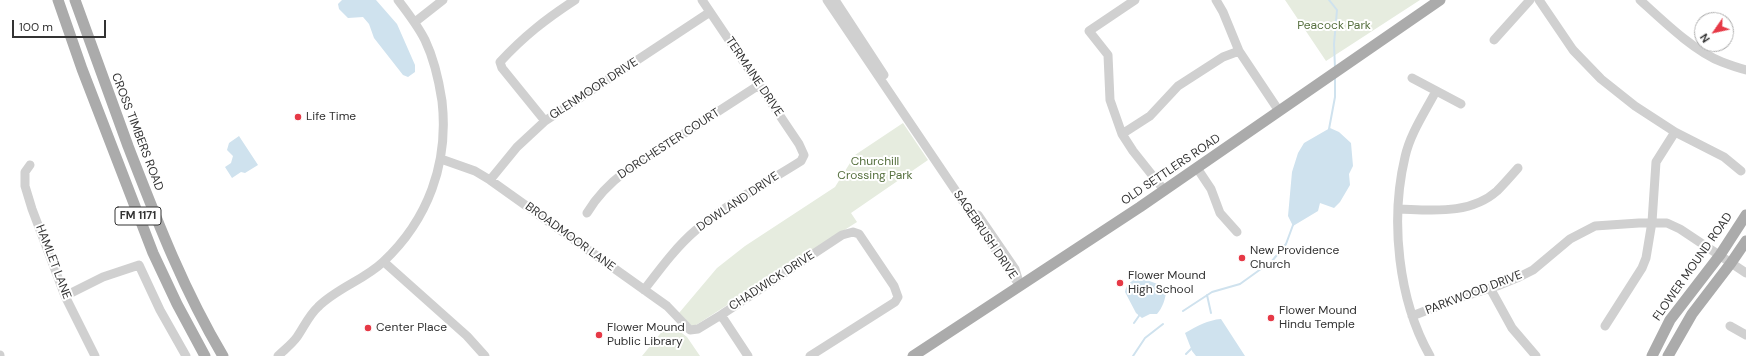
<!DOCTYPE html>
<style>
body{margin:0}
#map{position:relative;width:1746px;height:356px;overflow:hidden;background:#fff;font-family:"DM Sans",sans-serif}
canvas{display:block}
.north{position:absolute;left:1694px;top:12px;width:40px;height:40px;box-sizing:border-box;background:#fff;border:1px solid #adadad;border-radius:50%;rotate:236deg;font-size:11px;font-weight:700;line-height:16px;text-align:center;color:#333}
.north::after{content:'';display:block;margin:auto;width:14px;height:18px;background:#e63946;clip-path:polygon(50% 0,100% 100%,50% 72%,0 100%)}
.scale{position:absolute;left:12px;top:20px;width:94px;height:18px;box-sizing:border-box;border:2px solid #333;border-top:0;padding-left:5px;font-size:12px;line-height:14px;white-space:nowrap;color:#333;-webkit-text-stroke:3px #fff;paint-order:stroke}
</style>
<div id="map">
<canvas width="1746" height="356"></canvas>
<div class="north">N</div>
<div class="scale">100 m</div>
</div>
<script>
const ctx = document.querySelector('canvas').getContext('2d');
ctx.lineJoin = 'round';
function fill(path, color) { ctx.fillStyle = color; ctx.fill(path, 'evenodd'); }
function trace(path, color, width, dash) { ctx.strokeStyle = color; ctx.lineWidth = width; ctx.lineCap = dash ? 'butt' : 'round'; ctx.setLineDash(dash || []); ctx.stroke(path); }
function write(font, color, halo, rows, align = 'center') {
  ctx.font = font + ' "DM Sans",sans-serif'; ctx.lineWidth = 4; ctx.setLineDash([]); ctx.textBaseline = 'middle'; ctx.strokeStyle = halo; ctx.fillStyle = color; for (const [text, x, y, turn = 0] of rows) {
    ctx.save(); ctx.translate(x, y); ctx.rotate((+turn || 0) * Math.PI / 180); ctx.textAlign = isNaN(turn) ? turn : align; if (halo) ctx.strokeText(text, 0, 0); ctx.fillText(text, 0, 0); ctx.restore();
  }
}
fill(new Path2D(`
 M1285,0H1420L1326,61Z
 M903,123L928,160L851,213L857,222L693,327L679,313L717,268L745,246L835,187L855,155Z
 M669,323L687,337L700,356H642Z`), '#e6ecdf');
fill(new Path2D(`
 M342,0H376L397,24L415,65V72L408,77L403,75L374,38L369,24L363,17L348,18L339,9L338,4Z
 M1330,128L1339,132L1351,143L1353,166L1349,174L1350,185L1340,202L1334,208L1320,203L1318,211L1293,226L1288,216L1292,172L1298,153L1304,143Z
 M239,136L258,165L245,173L241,172L232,178L225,167L231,163L233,156L227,150L229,143Z
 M1140,278C1147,280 1164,285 1166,291C1166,298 1162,309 1157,314H1150L1142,318L1136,313L1125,292C1126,284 1133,279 1140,278Z
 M1221,319L1245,356H1196L1192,351L1185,333C1197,326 1208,320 1221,319Z`), '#cfe2ee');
trace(new Path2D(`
 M1329,0L1337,10L1334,44L1335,68
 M1329,129L1335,97V78
 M1164,293H1171
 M1207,295L1211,313
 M1183,311L1212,292L1240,284L1272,261L1286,244L1293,225
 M1134,323L1141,313
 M1186,354L1192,348
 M1133,356L1145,338L1163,324`), '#cfe2ee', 2);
trace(new Path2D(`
 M827,0L1020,286
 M835,0L884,75
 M1135,0L1089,31L1108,55L1110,100L1122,134L1133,151L1164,190
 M1216,0L1223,12L1239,51L1279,111
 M1539,0L1573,50L1601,79L1635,106L1675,132L1724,157L1741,171
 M1640,0C1662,20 1695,52 1722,62C1730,65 1738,68 1746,70
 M415,22L443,0
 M1494,40L1530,0
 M1412,78L1461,104
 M545,121L502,68L500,62C524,36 546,19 575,0
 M1122,134L1150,116L1178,86L1223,57L1239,51
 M441,159L475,171L490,180L667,306L690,330L698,329L721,315L842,235L853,232L859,234L894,286L898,297L895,302L810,356
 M30,165L25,172V186L32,209L65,296L95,356
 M1197,168L1211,189L1220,213L1237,232
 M490,180L517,147L545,121L710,12
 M1399,209C1432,210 1470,215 1497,191C1504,184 1511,176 1518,168
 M587,213C597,196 610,183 626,171L759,85
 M978,215L1015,269L1019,282
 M384,262L467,336L485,356
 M1490,288L1512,328L1536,356
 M644,290C660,269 676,247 696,230C726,204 768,182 801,161L804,155L799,144L702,0
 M65,296L103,277L139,265L160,310L186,356
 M721,315L748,356
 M1412,316L1459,298L1497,286L1519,277L1533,270L1570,239L1595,226L1639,223H1667L1680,229L1746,273
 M1605,326L1642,268L1646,258L1652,222L1656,162L1675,132
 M1730,326L1746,335
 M0,355V356
 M278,356C284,350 292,344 297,337C304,327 309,315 318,307C337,288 364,280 383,262C428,220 449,163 442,101C439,81 434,59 425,40C418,26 408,13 398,0
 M1430,356C1398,300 1390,220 1405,157C1410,134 1425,112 1436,91`), '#d0d0d0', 9);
trace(new Path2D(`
 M58,0L82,69L153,253L177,304L205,356
 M75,0C93,49 110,97 128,146C156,218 183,289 223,356
 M913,356L1140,207L1440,0
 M1652,356L1670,320L1720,255L1746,215
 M1668,356L1692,314L1731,263L1746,241`), '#ababab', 11);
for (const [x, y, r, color] of [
 [298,117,4,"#e63946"],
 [1242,258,4,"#e63946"],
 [1120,283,4,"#e63946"],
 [1271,318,4,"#e63946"],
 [368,328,4,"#e63946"],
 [599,335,4,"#e63946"]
]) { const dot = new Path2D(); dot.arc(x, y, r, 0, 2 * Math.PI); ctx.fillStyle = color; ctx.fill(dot); trace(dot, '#fff', 1.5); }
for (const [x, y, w] of [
 [138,216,46]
]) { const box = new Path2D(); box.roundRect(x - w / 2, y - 9, w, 18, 3); ctx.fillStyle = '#fff'; ctx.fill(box); trace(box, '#333', 1); }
write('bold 11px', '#333', null, [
 ["FM 1171",138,216]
]);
write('12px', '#56703f', '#fff', [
 ["Peacock Park",1334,26],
 ["Churchill",875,162],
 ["Crossing Park",875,176]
]);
write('12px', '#333', '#fff', [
 ["TERMAINE DRIVE",754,77,56],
 ["GLENMOOR DRIVE",594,89,-33],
 ["CROSS TIMBERS ROAD",137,132,69],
 ["DORCHESTER COURT",669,144,-33],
 ["OLD SETTLERS ROAD",1171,170,-34],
 ["DOWLAND DRIVE",738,202,-34],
 ["SAGEBRUSH DRIVE",985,235,56],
 ["BROADMOOR LANE",570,237,36],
 ["HAMLET LANE",53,262,69],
 ["FLOWER MOUND ROAD",1693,267,-55],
 ["CHADWICK DRIVE",772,281,-33],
 ["PARKWOOD DRIVE",1474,293,-21]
]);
write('12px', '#333', '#fff', [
 ["Life Time",306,117],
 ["New Providence",1250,251],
 ["Church",1250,265],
 ["Flower Mound",1128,276],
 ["High School",1128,290],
 ["Flower Mound",1279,311],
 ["Hindu Temple",1279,325],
 ["Center Place",376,328],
 ["Flower Mound",607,328],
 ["Public Library",607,342]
], 'left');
</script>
